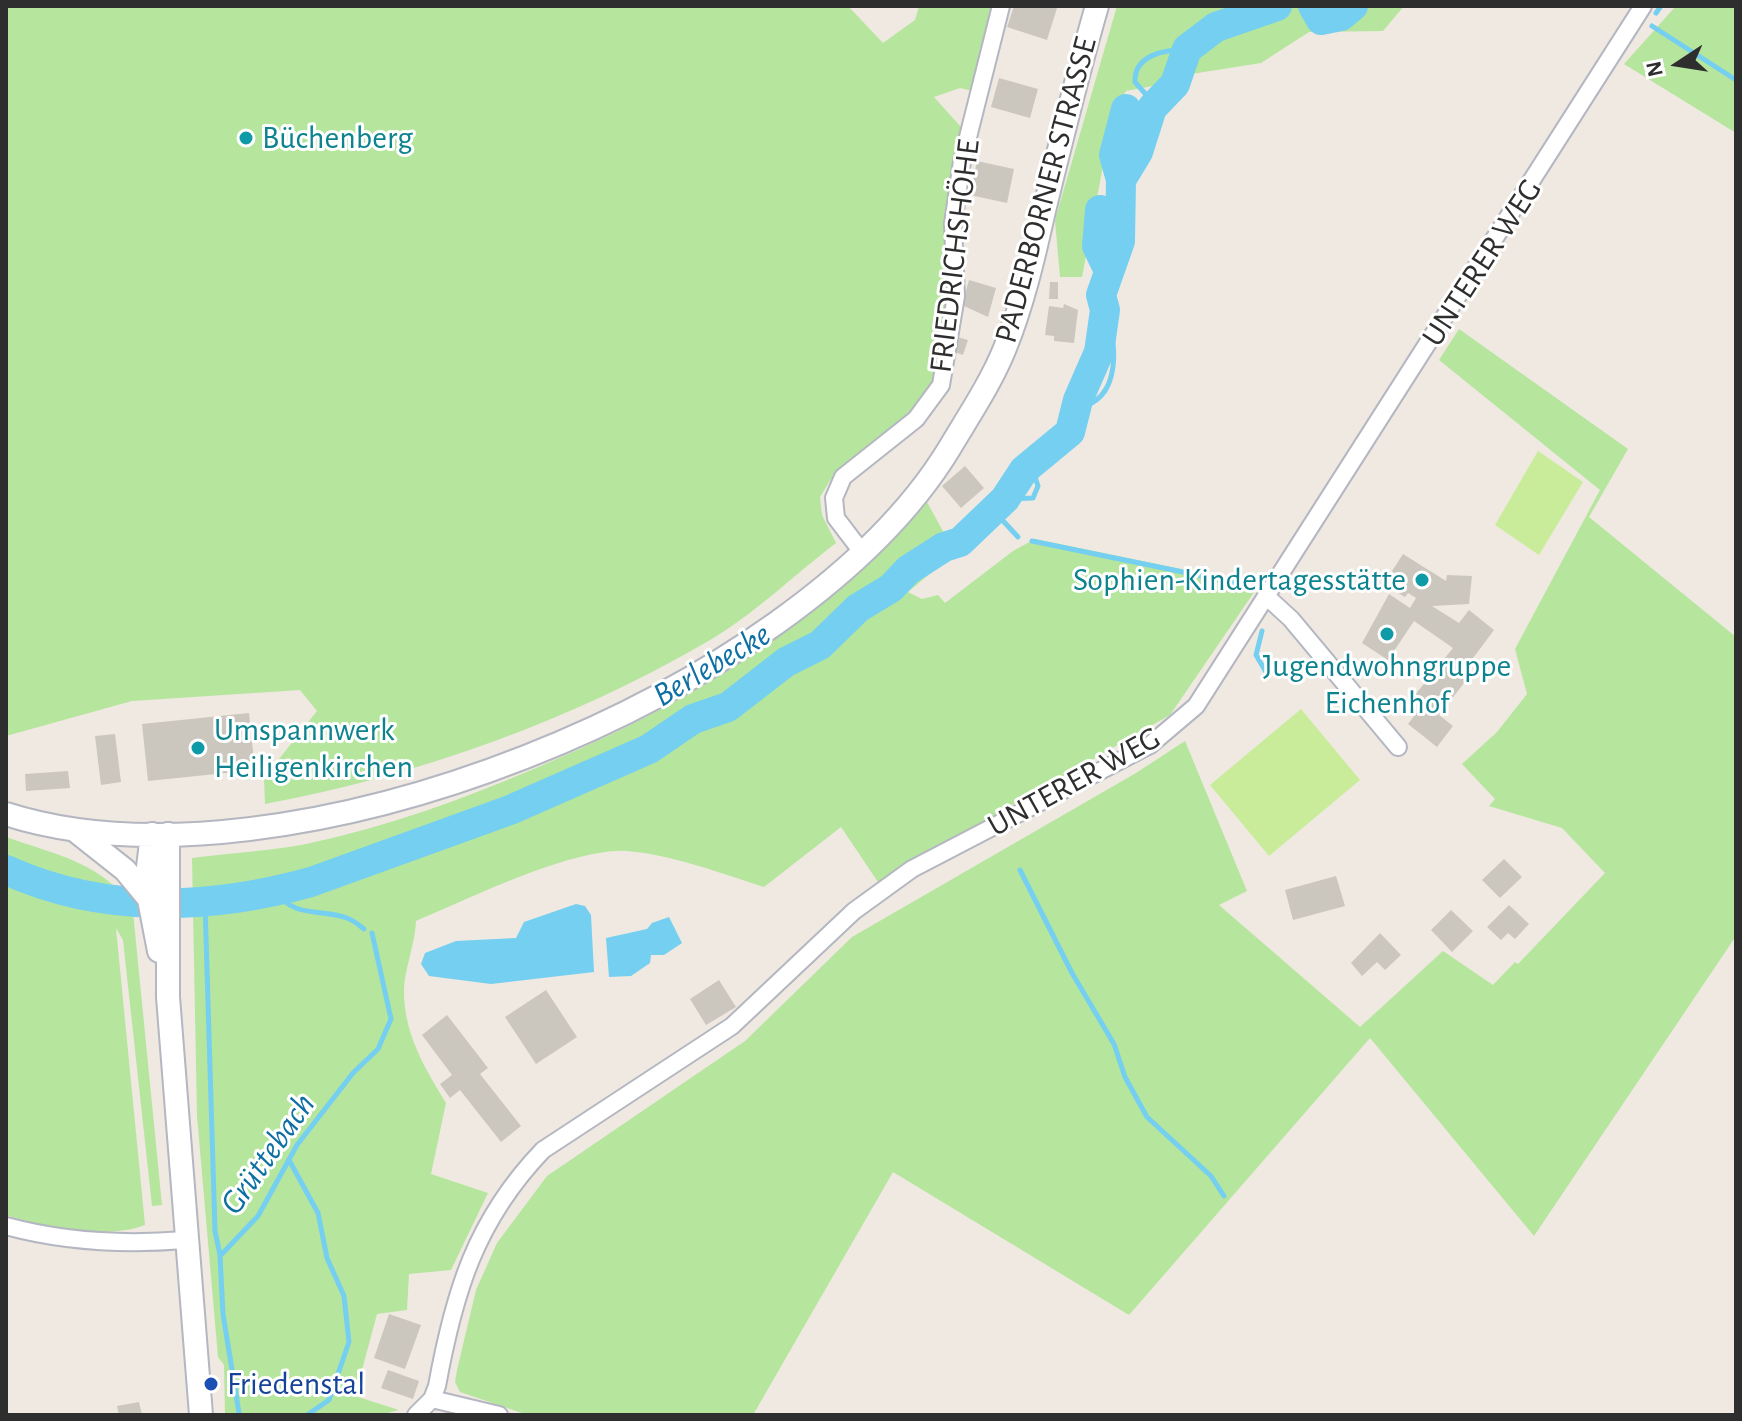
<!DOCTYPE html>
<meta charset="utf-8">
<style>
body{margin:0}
#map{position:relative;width:1742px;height:1421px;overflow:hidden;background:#efe9e1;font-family:"Alegreya Sans",sans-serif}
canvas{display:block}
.frame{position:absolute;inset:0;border:8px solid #2e2e2e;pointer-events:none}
.north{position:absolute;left:1638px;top:24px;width:80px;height:80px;-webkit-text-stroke:6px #fff;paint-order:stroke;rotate:258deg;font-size:22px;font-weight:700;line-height:32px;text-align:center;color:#2e2e2e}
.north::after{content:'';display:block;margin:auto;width:28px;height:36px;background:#2e2e2e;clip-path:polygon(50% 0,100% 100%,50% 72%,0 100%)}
</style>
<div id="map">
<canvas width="1742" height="1421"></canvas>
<div class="frame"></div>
<div class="north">N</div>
</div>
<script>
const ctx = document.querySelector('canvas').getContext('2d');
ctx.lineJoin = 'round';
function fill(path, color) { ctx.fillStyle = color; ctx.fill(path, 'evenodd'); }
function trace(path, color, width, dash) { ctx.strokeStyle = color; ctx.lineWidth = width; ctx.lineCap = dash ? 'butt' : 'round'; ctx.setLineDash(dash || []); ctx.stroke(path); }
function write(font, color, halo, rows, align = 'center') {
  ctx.font = font + ' "Alegreya Sans",sans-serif'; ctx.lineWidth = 6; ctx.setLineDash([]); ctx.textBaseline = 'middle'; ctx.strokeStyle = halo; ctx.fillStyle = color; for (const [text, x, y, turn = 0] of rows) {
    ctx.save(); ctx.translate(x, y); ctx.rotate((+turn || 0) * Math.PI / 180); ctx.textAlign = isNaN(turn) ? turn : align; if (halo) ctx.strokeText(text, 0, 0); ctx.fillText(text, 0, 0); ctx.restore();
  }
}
fill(new Path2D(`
 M6,6H848L883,43L915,20L919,6H991L973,91L960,88L934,97L961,127L942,385L929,418L831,479L820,497L822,515L836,543C794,575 750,618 705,643C568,722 419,775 265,804L264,778L317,711L300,690L132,701L6,736Z
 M1117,6H1404L1383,31L1309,32L1261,63L1166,78L1153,86L1126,91L1113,113L1082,277H1060L1055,220Z
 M1676,6H1736V133L1624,64Z
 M1459,329L1628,449L1589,517L1736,637V936L1534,1236L1370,1038L1129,1315L893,1172L753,1415H528L460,1392L455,1382L457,1370L476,1290L497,1243L547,1176L745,1041L852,937L1136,773L1185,741L1247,891L1219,905L1360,1027L1443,951L1493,985L1515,962L1518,964L1605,873L1562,828L1489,806L1495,799L1462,764L1497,732L1527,694L1515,649L1600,490L1439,360Z
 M927,502L955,553L908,592L922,599L938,595L945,603L1013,551L1035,539L1259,585L1170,715L878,882L841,827L764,887C720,873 673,855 627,851C571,848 469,899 416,921C415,944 405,968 404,988C403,1032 424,1067 446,1103L431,1174L488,1193L451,1270L409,1274L407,1310L377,1314L355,1396L399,1410L379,1415H225L224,1365L218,1357L197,1116L192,858C230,853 269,851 306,844C386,827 461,800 536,768C693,702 812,630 927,502Z
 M6,837C53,854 110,864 133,912L162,1205L152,1206L123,940L116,928L145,1225C105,1240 45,1228 6,1215Z`), '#b6e59e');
fill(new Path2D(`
 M1538,451L1583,482L1539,555L1495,525Z
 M1301,709L1360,780L1269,856L1210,785Z`), '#c9ec9a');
fill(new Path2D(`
 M576,904L585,906L591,915L594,972L491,984L429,976L421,964L425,953L456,941L516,938L524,922Z
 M669,917L682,943L664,955H651L650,963L631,976L609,977L606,938L647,929L652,923Z`), '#75cff0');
trace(new Path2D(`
 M1656,13L1661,6
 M1652,26L1736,80
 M1152,108L1149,98L1135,82C1134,54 1166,50 1187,49
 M1077,408C1123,400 1117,343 1105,310
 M1005,499L1033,498L1038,486L1031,465
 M993,510L1018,537
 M1032,541L1256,587
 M1262,631L1256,655L1266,672
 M1020,870L1072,973L1114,1044L1125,1077L1147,1117L1211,1176L1224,1196
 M277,891C290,918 324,909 347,918C353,920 359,925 364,929
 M205,904L215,1231L220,1255
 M289,1160L318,1213L327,1258L344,1296L349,1342L329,1400L307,1415
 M239,1413L223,1314L220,1256L258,1216L297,1145L353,1073L378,1049L391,1019L372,933`), '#75cff0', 5);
trace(new Path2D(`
 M1313,6L1321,20L1341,16L1353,6
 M1121,180L1114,155L1126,109
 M1100,210L1097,246L1109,271
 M6,870C103,914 210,910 311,882L510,810L649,749L693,719L728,707L786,662L820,645L858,608L891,588L908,570L944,547L960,542L1005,499L1024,470L1070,432L1078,400L1099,352L1105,310L1101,295L1120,241L1121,180L1138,152L1152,108L1175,84L1187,49L1216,27L1277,6`), '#75cff0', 30);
fill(new Path2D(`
 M1014,6L1057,8L1047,40L1007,27Z
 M999,78L1038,89L1030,118L991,107Z
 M977,161L1014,169L1007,203L970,195Z
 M969,280L996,288L988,317L962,305Z
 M1050,282H1058V299H1049Z
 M1064,304L1078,310L1074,343L1054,341V336L1045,335L1049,306L1063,308Z
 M957,337L968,340L963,355L952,351Z
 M965,466L984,488L961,508L942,486Z
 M1403,554L1446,581L1447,575L1472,576L1469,604L1432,606L1459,623L1469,610L1494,630L1462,673L1468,678L1439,715L1453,726L1437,747L1408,724L1424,703L1414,696L1453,648L1414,621L1388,660L1362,643L1389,594L1410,608L1416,598L1408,593L1405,597L1393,590L1400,579L1392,571Z
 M249,713L255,770L148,781L142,724Z
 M115,734L121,782L101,785L95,736Z
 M68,771L70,788L26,791L25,774Z
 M1504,859L1522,877L1500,898L1482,880Z
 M1336,876L1345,906L1293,920L1285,890Z
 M1509,905L1529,924L1515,939L1508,933L1501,940L1487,927Z
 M1451,910L1473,931L1452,952L1431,930Z
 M1380,933L1401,955L1385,970L1377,962L1362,976L1351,963Z
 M719,980L736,1007L706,1025L690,999Z
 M546,990L577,1037L536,1064L505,1017Z
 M447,1015L488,1068L480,1074L521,1126L501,1142L460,1090L450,1098L440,1084L452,1075L422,1035Z
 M389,1314L421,1325L405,1369L374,1358Z
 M388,1370L419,1381L413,1399L381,1388Z
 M139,1402L142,1415H119L117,1406Z`), '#cbc7bf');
const street = new Path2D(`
 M862,552L836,518L834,498L843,477L916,419L941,385L956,296L953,224L962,161L1001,6
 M1267,597L1291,619L1398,747
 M6,1226C65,1242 124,1245 185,1240
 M432,1399L499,1415
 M416,1415L432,1399L437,1386C454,1293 475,1221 543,1150L732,1026L854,911L912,869L1150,745L1196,706L1643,6`);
const secondary = new Path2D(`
 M6,814C283,903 799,695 949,449C968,417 991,383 1005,348C1022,306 1033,260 1043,215C1060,145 1077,75 1097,6
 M77,832L125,870L149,899
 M152,834L146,884L159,951
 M168,834V997L201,1415`);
trace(street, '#b4b7c1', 20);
trace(secondary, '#b4b7c1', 26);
trace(street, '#fff', 16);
trace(secondary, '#fff', 22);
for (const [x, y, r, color] of [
 [246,138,8,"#0f9aa8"],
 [1422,580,8,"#0f9aa8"],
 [1387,634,8,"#0f9aa8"],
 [198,748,8,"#0f9aa8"],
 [211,1384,8,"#1a4fb4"]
]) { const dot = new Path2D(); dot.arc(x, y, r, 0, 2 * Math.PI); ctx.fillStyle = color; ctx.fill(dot); trace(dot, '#fff', 3); }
write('32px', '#0d838f', '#fff', [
 ["Büchenberg",262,138],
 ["Sophien-Kindertagesstätte",1406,580,"right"],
 ["Jugendwohngruppe",1387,666,"center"],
 ["Eichenhof",1387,703,"center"],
 ["Umspannwerk",214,730],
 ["Heiligenkirchen",214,767]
], 'left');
write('32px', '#2e2e2e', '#fff', [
 ["PADERBORNER STRASSE",1046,190,-75],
 ["FRIEDRICHSHÖHE",955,256,-83],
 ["UNTERER WEG",1482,263,-57],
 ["UNTERER WEG",1074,782,-29]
]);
write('32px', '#164399', '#fff', [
 ["Friedenstal",227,1384]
], 'left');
write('italic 34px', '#0d6fa3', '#fff', [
 ["Berlebecke",712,665,-31],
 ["Grüttebach",268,1154,-55]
]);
</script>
